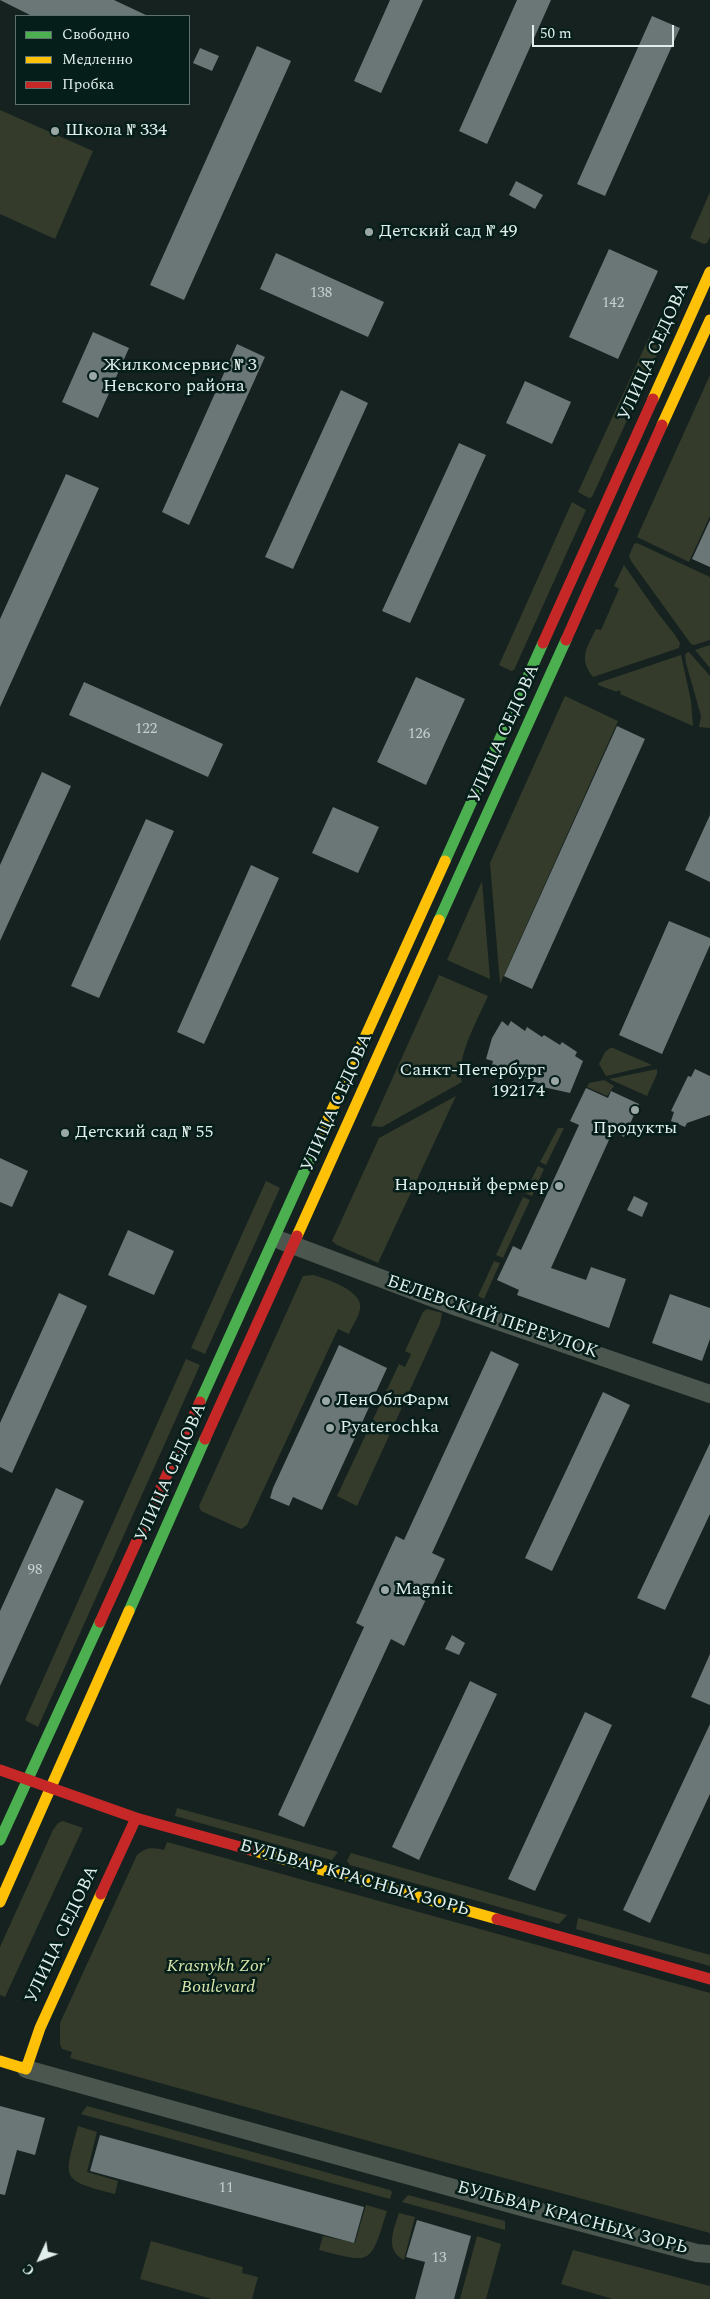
<!DOCTYPE html>
<meta charset="utf-8">
<style>
body{margin:0}
#map{position:relative;width:710px;height:2299px;overflow:hidden;background:#152220;font-family:Spectral,serif}
canvas{display:block}
.legend{position:absolute;left:15px;top:15px;width:175px;height:90px;box-sizing:border-box;background:#061e19;border:1px solid #5e726d;margin:0;padding:6px 9px;list-style:none;font-size:15px;color:#e1efec}
.legend li{display:flex;align-items:center;gap:10px;height:25px}
.legend b{width:25px;border:1px solid #5e726d}
.north{position:absolute;left:15px;top:2234px;width:50px;height:50px;-webkit-text-stroke:4px #061e19;paint-order:stroke;rotate:227deg;font-size:14px;font-weight:700;line-height:20px;text-align:center;color:#e1efec}
.north::after{content:'';display:block;margin:auto;width:18px;height:22px;background:#e1efec;clip-path:polygon(50% 0,100% 100%,50% 72%,0 100%)}
.scale{position:absolute;left:532px;top:25px;width:142px;height:22px;box-sizing:border-box;border:2px solid #e1efec;border-top:0;padding-left:6px;font-size:15px;line-height:18px;white-space:nowrap;color:#e1efec;-webkit-text-stroke:4px #061e19;paint-order:stroke}
</style>
<div id="map">
<canvas width="710" height="2299"></canvas>
<ul class="legend">
<li><b style="height:6px;background:#4caf50"></b>Свободно</li>
<li><b style="height:6px;background:#ffc107"></b>Медленно</li>
<li><b style="height:6px;background:#c62828"></b>Пробка</li>
</ul>
<div class="north">С</div>
<div class="scale">50 m</div>
</div>
<script>
const ctx = document.querySelector('canvas').getContext('2d');
ctx.lineJoin = 'round';
function fill(path, color) { ctx.fillStyle = color; ctx.fill(path, 'evenodd'); }
function trace(path, color, width, dash) { ctx.strokeStyle = color; ctx.lineWidth = width; ctx.lineCap = dash ? 'butt' : 'round'; ctx.setLineDash(dash || []); ctx.stroke(path); }
function write(font, color, halo, rows, align = 'center') {
  ctx.font = font + ' Spectral,serif'; ctx.lineWidth = 5; ctx.setLineDash([]); ctx.textBaseline = 'middle'; ctx.strokeStyle = halo; ctx.fillStyle = color; for (const [text, x, y, turn = 0] of rows) {
    ctx.save(); ctx.translate(x, y); ctx.rotate((+turn || 0) * Math.PI / 180); ctx.textAlign = isNaN(turn) ? turn : align; if (halo) ctx.strokeText(text, 0, 0); ctx.fillText(text, 0, 0); ctx.restore();
  }
}
fill(new Path2D(`
 M0,110L93,151L55,239L0,214Z
 M710,192V237L707,243L704,244L690,238Z
 M657,320L670,326L592,497L589,498L578,492Z
 M710,375V516L689,562L637,537Z
 M572,502L586,510L514,670L511,671L499,665Z
 M637,543L710,577V640L694,645L691,644L631,561L629,556L634,544Z
 M624,565L657,612L675,635L680,643L679,648L593,677C578,658 587,648 596,629L601,630L619,589L614,586Z
 M710,645V668L695,650Z
 M689,652L710,676V728L699,727L701,716L686,663L685,654Z
 M681,655L691,701L693,726L620,694L621,692L618,690L617,692L598,685V683Z
 M565,696L618,721L500,984L490,863Z
 M482,881L490,979L447,960Z
 M439,975L488,996C479,1017 454,1061 462,1082L382,1127L371,1126Z
 M610,1048H613L652,1065L606,1076L599,1064L605,1052Z
 M657,1069V1074L647,1096L609,1079Z
 M604,1080L614,1086L607,1096L587,1087L589,1083Z
 M456,1096L378,1263L337,1245L332,1241L379,1138Z
 M558,1128H564L546,1165L540,1162Z
 M538,1166L544,1169L532,1196L525,1193Z
 M266,1181L280,1188L205,1354L191,1348Z
 M523,1197L530,1200L503,1258L496,1255Z
 M494,1261L500,1263L484,1299L478,1296Z
 M313,1275C327,1279 364,1291 360,1309C359,1317 352,1326 349,1334L338,1329L247,1525L241,1529L201,1511L199,1506L303,1276Z
 M427,1309L442,1313L440,1324L357,1506L337,1496L399,1364L405,1367L411,1354L405,1351L423,1312Z
 M186,1359L200,1365L38,1727L25,1720Z
 M177,1808L338,1852L332,1860L175,1816Z
 M63,1821L83,1828L5,1997L0,1995V1947L53,1830L58,1823Z
 M167,1842L710,1993V2233L437,2160L70,2058L72,2052L62,2049L60,2044V2023L137,1855C146,1847 153,1847 164,1850Z
 M351,1853L567,1915L559,1924L350,1865L347,1861Z
 M578,1918L710,1955V1966L576,1929Z
 M87,2106L390,2190L392,2192L390,2199L81,2114Z
 M78,2126L97,2132L87,2172L118,2181L115,2194C59,2180 64,2179 78,2126Z
 M408,2195L505,2221V2230L402,2202Z
 M366,2205L387,2211C370,2265 373,2264 319,2250L323,2236L355,2243Z
 M399,2213L415,2217L404,2260C384,2250 394,2229 399,2213Z
 M477,2236L501,2244L486,2299H460Z
 M151,2241L243,2267L242,2273L258,2277L252,2299H212L140,2279Z
 M573,2250L710,2286V2299H613L561,2284Z`), '#353b2a');
fill(new Path2D(`
 M0,0H114L148,16H32Z
 M390,0H423L381,93L354,81Z
 M517,0H551L487,144L459,131Z
 M652,16L680,28L605,196L577,184Z
 M257,46L291,61L184,300L150,285Z
 M200,48L219,56L212,71L193,63Z
 M516,181L543,195L535,209L509,195Z
 M609,249L658,271L618,359L569,337Z
 M276,253L384,302L368,337L260,289Z
 M93,332L129,348L98,418L62,402Z
 M237,344L265,357L189,525L162,512Z
 M525,381L571,402L552,444L506,423Z
 M341,390L368,403L293,569L265,557Z
 M459,443L486,455L410,623L382,611Z
 M66,474L99,488L0,707V619Z
 M710,520V567L692,559Z
 M416,677L465,699L426,785L377,762Z
 M84,682L223,744L208,777L69,715Z
 M617,726L645,739L532,989L504,976Z
 M42,772L71,786L0,941V865Z
 M333,807L379,827L358,873L312,853Z
 M710,815V882L685,870Z
 M146,819L174,831L99,998L71,986Z
 M251,865L279,878L204,1044L177,1032Z
 M669,921L710,938V945L662,1054L619,1035Z
 M502,1021L508,1026L511,1021L525,1031L527,1027L542,1037L544,1035L560,1045L562,1042L577,1052L575,1056L583,1061L570,1093L543,1087V1084L525,1080L526,1077L508,1073L509,1069L492,1065L493,1061L486,1059L492,1038Z
 M695,1069L710,1076V1115L687,1123L685,1127L671,1121L674,1112L671,1111L688,1076L691,1077Z
 M586,1088L608,1098L611,1091L639,1104L624,1137L613,1131L551,1268L586,1280L591,1267L626,1279L609,1328L517,1295L519,1290L497,1280L513,1246L521,1250L579,1125L570,1121Z
 M0,1158L28,1171L12,1207L0,1202Z
 M634,1196L648,1203L642,1217L627,1210Z
 M128,1230L174,1251L154,1295L108,1275Z
 M59,1293L87,1306L12,1473L0,1467V1423Z
 M670,1294L710,1308V1339L702,1361L652,1343Z
 M339,1345L387,1368L322,1510L293,1497L289,1506L270,1498L273,1488Z
 M491,1351L519,1364L432,1553L445,1559L404,1646L391,1639L304,1827L278,1815L364,1627L356,1623L396,1536L404,1540Z
 M603,1392L630,1405L552,1571L525,1558Z
 M710,1443V1514L665,1610L637,1598Z
 M56,1488L84,1501L0,1686V1611Z
 M452,1635L465,1643L459,1655L445,1649Z
 M710,1654V1705L691,1697Z
 M470,1681L497,1694L419,1860L392,1847Z
 M585,1712L612,1725L535,1891L508,1879Z
 M710,1724V1794L650,1923L623,1910Z
 M0,2106L45,2118L35,2155L17,2150L5,2195L0,2194Z
 M100,2135L364,2207L354,2243L90,2171Z
 M417,2220L471,2236L454,2299H415L425,2262L406,2257Z`), '#6b7676');
trace(new Path2D(`
 M282,1241L457,1307L710,1394
 M26,2069L518,2206L697,2253L710,2254`), '#4b564e', 18);
trace(new Path2D(`
 M445,861L543,643
 M439,920L566,640
 M200,1402L323,1130
 M129,1611L205,1439
 M0,1840L100,1622`), '#4caf50', 11);
trace(new Path2D(`
 M653,399L710,272
 M662,425L710,320
 M323,1130L445,861
 M297,1236L439,920
 M251,1850L497,1919
 M0,1902L129,1611
 M0,2061L26,2069L40,2028L101,1894`), '#ffc107', 11);
trace(new Path2D(`
 M566,640L662,425
 M543,643L653,399
 M205,1439L297,1236
 M100,1622L200,1402
 M0,1770L136,1818L251,1850
 M101,1894L136,1818
 M497,1919L710,1979`), '#c62828', 11);
for (const [x, y, r, color] of [
 [55,131,5,"#9aa7a5"],
 [369,232,5,"#9aa7a5"],
 [93,376,5,"#9aa7a5"],
 [555,1081,5,"#9aa7a5"],
 [635,1110,5,"#9aa7a5"],
 [65,1133,5,"#9aa7a5"],
 [559,1186,5,"#9aa7a5"],
 [326,1401,5,"#9aa7a5"],
 [330,1428,5,"#9aa7a5"],
 [385,1590,5,"#9aa7a5"]
]) { const dot = new Path2D(); dot.arc(x, y, r, 0, 2 * Math.PI); ctx.fillStyle = color; ctx.fill(dot); trace(dot, '#061e19', 2); }
write('15px', '#c4d1ce', null, [
 ["138",321,294],
 ["142",613,304],
 ["122",146,730],
 ["126",419,735],
 ["98",35,1571],
 ["11",226,2189],
 ["13",439,2259]
]);
write('18px', '#e1efec', '#061e19', [
 ["Школа № 334",65,131],
 ["Детский сад № 49",379,232],
 ["Жилкомсервис № 3",103,366],
 ["Невского района",103,387],
 ["Санкт-Петербург",545,1071,"right"],
 ["192174",545,1092,"right"],
 ["Продукты",635,1129,"center"],
 ["Детский сад № 55",75,1133],
 ["Народный фермер",549,1186,"right"],
 ["ЛенОблФарм",336,1401],
 ["Pyaterochka",340,1428],
 ["Magnit",395,1590]
], 'left');
write('18px', '#e1efec', '#061e19', [
 ["УЛИЦА СЕДОВА",655,352,-66],
 ["УЛИЦА СЕДОВА",505,734,-66],
 ["УЛИЦА СЕДОВА",338,1103,-66],
 ["БЕЛЕВСКИЙ ПЕРЕУЛОК",492,1318,19],
 ["УЛИЦА СЕДОВА",172,1473,-66],
 ["БУЛЬВАР КРАСНЫХ ЗОРЬ",354,1879,16],
 ["УЛИЦА СЕДОВА",63,1935,-65],
 ["БУЛЬВАР КРАСНЫХ ЗОРЬ",572,2219,15]
]);
write('italic 18px', '#d8e5aa', '#061e19', [
 ["Krasnykh Zor'",218,1967],
 ["Boulevard",218,1988]
]);
</script>
